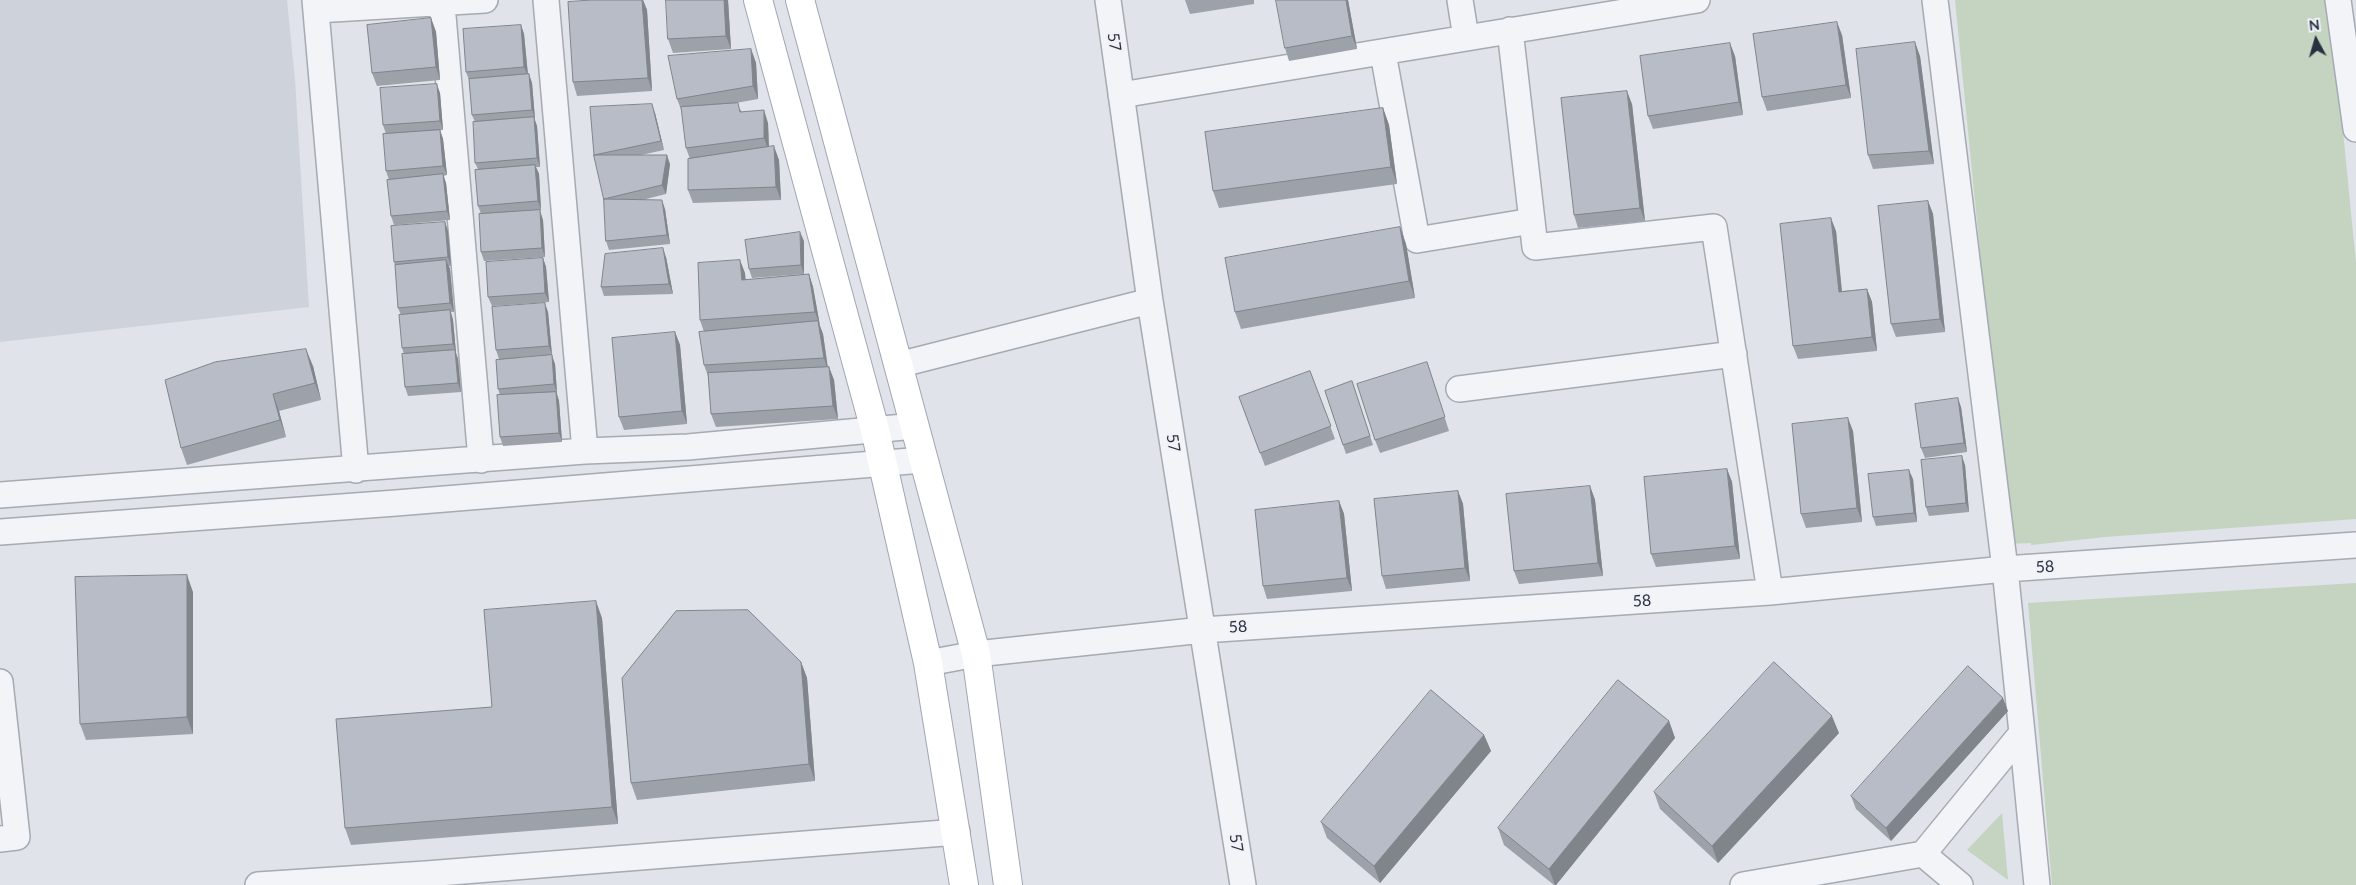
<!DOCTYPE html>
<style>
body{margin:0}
#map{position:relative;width:2356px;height:885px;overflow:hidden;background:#e0e3e9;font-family:Lato,sans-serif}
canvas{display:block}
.north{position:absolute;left:2291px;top:15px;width:50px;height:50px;-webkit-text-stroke:4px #f0f2f7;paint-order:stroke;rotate:354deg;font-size:14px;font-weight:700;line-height:20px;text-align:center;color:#283041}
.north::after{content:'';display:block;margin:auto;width:18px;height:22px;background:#283041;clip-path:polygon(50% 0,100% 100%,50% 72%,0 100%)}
</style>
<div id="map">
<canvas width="2356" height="885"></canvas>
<div class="north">N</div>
</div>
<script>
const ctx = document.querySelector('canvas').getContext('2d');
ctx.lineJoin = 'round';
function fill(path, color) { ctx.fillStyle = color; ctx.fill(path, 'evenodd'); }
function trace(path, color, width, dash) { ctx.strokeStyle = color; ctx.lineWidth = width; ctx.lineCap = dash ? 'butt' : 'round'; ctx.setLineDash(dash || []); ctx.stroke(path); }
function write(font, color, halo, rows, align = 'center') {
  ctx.font = font + ' Lato,sans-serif'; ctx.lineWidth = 4.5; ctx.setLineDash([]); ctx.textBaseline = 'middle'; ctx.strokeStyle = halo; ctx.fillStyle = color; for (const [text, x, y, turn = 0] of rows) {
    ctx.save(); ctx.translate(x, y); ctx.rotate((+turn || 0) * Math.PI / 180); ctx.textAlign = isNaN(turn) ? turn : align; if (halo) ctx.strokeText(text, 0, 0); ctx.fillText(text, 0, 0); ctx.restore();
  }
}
fill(new Path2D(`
 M0,0H287L295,80L309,307L0,342Z`), '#ced2db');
fill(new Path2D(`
 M1955,0H2330L2356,263V519L2105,537L2031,545V543L2009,544Z
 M2356,583V885H2052L2028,603Z
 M2002,813L2008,880L1967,850Z`), '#c4d4c1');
const minor = new Path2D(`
 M315,0L356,470
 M546,0L585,451
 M1108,0L1150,301L1243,885
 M1460,0L1466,38
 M2338,0L2356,129
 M442,4L481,460
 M316,10L485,0
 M1510,30L1535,247L1714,227L1770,592
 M1383,53L1417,240L1532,221
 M1121,95L1697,0
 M898,365L1150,301
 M1459,389L1734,354
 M0,495L585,451L688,447L915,426
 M0,532L396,503L923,460
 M928,663L976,654L1203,630L1770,592L2005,569L2356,545
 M0,682L17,837L0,839
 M2022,733L2037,885
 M1923,854L1960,885
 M258,885L426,874L957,832
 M1743,885L1923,854L2022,733L2005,569L1935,0`);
const major = new Path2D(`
 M758,0L875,430L928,663L964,885
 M800,0L976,654L1008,885`);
trace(minor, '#a5aab3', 28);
trace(major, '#9fa6b5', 30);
trace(minor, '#f3f4f8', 25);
trace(major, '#fff', 28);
fill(new Path2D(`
 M592,0H643L647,10L652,91L577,96L573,82Z
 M728,0L731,49L673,53L668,39Z
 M1185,0H1254V4L1190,14Z
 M1348,0L1357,49L1289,61L1285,48Z
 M431,18L436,32L440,80L377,86L372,73Z
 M521,25L524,34L528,74H529L532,83L535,119H534L537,126L540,167H536L539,174L541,210L507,213L543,220L545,257L484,261L481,252V214L478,206V169L475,163V122L472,115L469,80L466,72Z
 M1842,35L1851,98L1767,111L1762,97Z
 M751,49L756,63L758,99L736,103L742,112L768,123L769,147L779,160L781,200L693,203L688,190L690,159L686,148L682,112L677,99Z
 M1735,56L1743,115L1653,129L1648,116Z
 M1920,56L1934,164L1873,169L1868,155Z
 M440,93L443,130H440L443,139L447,175L443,176L446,183L450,220L394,225L391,216L389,180L386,171V134L383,125Z
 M1632,104L1645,221L1578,228L1574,215Z
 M1383,108L1389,125L1397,184L1219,208L1213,191Z
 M655,113L664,150L641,155L670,164L666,194L642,200L665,209L670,244L609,250L606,241L604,199L594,155Z
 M1928,201L1933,214L1945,332L1896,337L1891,324Z
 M445,222L448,231L451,266H449L450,269L454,312H451L453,320L456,353L458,359L461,392L408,396L405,387L404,354L402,348L401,315L398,308L395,265L394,262Z
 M1400,227L1406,244L1415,298L1241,329L1235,312Z
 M1836,231L1842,291L1867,289L1872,302L1877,351L1798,359L1793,346Z
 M804,241V274L752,278L749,269Z
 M666,257L673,294L604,296L601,287Z
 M543,258L546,267L549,302L492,306L488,297Z
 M745,273V280L809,274L813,287L820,326L823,334L828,367H829L834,380L838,419L716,427L711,414L708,376L704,365V332L700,320Z
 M548,312L552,355L515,358L555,364L557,393L559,401L562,442L503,446L500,437V395L498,389L499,359L496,350Z
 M675,332L680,345L687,424L624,430L619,417Z
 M1427,362L1449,431L1380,453L1375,440Z
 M313,366L321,400L279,411L286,437L187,465L181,448Z
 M1310,371L1335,439L1265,466L1239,397Z
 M1352,381L1373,445L1346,454L1325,391Z
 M1961,407L1967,452L1925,458L1921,448Z
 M1853,431L1862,522L1806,528L1801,514Z
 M1965,465L1969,512L1929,516L1926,507Z
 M1727,469L1732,482L1740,559L1656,567L1651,554Z
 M1913,479L1917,522L1876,526L1873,517Z
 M1590,486L1595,500L1603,576L1519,584L1514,571Z
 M1458,491L1463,504L1470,581L1386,589L1382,576Z
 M1339,501L1344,514L1352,591L1267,599L1263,586Z
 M193,592V734L86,740L80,724Z
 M602,618L618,824L351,845L345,828L492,707Z
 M801,662L807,678L815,781L637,800L631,783Z
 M2008,711L1891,841L1856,809L1851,796Z
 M1669,721L1675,738L1556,885H1554L1504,845L1498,828Z
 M1839,733L1718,863L1660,809L1654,792Z
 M1484,735L1491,751L1380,883L1327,838L1321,822Z`), '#9da2aa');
fill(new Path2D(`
 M642,0H643L647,10L652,91L648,78Z
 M724,0H728L731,49L726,36Z
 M1346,0H1348L1357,49L1352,36Z
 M431,18L436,32L440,80L436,67Z
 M1837,22L1842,35L1851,98L1846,85Z
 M521,25L524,34L528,76L524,67Z
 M1915,42L1920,56L1934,164L1929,151Z
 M1730,43L1735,56L1743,115L1739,102Z
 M751,49L756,63L758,99L753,86Z
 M529,74L532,83L535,119L532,110Z
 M437,84L440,93L443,130L440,121Z
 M1627,91L1632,104L1645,221L1640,208Z
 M652,104L655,113L664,150L661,141Z
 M1383,108L1389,125L1397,184L1391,167Z
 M764,110L768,123L769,152L764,138Z
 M534,117L537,126L540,167L537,158Z
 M440,130L443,139L447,175L443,166Z
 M774,146L779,160L781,200L776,187Z
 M667,155L670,164L666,194L662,185Z
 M535,165L539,174L541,210L538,201Z
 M443,174L446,183L450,220L447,211Z
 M662,200L665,209L670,244L667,235Z
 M1928,201L1933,214L1945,332L1940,319Z
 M540,210L543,220L545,257L542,248Z
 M1831,218L1836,231L1843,305L1839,292Z
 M445,222L448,231L451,266L448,257Z
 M1400,227L1406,244L1415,298L1409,281Z
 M800,232L804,241V274L801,265Z
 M663,248L666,257L673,294L669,284Z
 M543,258L546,267L549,302L545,293Z
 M446,260L450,269L454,312L450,303Z
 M740,260L745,273L747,293L742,280Z
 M809,274L813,287L820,326L815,312Z
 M1867,289L1872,302L1877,351L1872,337Z
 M545,303L548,312L552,355L549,346Z
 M450,310L453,320L456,353L453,344Z
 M818,321L823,334L828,371L824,358Z
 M675,332L680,345L687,424L682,411Z
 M306,349L313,366L321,400L315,383Z
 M455,350L458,359L461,392L458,383Z
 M552,355L555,364L557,393L554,384Z
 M829,367L834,380L838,419L833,406Z
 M556,392L559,401L562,442L559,433Z
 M273,394L279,411L286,437L280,420Z
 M1958,398L1961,407L1967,452L1964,443Z
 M1848,418L1853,431L1862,522L1857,508Z
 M1962,456L1965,465L1969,512L1966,503Z
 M1727,469L1732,482L1740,559L1735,546Z
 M1909,470L1913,479L1917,522L1914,513Z
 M1590,486L1595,500L1603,576L1598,563Z
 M1458,491L1463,504L1470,581L1465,568Z
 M1339,501L1344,514L1352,591L1347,578Z
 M187,575L193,592V734L187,717Z
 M596,601L602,618L618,824L612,807Z
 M801,662L807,678L815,781L809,764Z
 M2003,698L2008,711L1891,841L1886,828Z
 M1832,716L1839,733L1718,863L1712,846Z
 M1669,721L1675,738L1556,885H1555L1549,869Z
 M1484,735L1491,751L1380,883L1374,866Z`), '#80848b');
const building = new Path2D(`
 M592,0H642L648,78L573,82L568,2Z
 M666,0H724L726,36L668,39Z
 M1276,0H1346L1352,36L1285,48Z
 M431,18L436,67L372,73L367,25Z
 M1837,22L1846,85L1762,97L1753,34Z
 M521,25L524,67L466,72L463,29Z
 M1915,42L1929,151L1868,155L1856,49Z
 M1730,43L1739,102L1648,116L1640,56Z
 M751,49L753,86L677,99L668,56Z
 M529,74L532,110L472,115L469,79Z
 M437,84L440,121L383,125L380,88Z
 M1627,91L1640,208L1574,215L1561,98Z
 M738,103L740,112L764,110V138L686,148L681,107Z
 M652,104L661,141L594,155L590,107Z
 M1383,108L1391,167L1213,191L1205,132Z
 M534,117L537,158L475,163L473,122Z
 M440,130L443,166L386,171L383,134Z
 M774,146L776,187L688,190V159Z
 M594,155H667L662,185L604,199Z
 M535,165L538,201L478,206L475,170Z
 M443,174L447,211L391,216L387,180Z
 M604,199L662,200L667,235L606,241Z
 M1928,201L1940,319L1891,324L1878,206Z
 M540,210L542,248L481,252L479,214Z
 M1831,218L1839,292L1867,289L1872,337L1793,346L1780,224Z
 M445,222L448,257L394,262L391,226Z
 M1400,227L1409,281L1235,312L1225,258Z
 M800,232L801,265L749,269L745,240Z
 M663,248L669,284L601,287L605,254Z
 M543,258L545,293L488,297L486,262Z
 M446,260L450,303L398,308L395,265Z
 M740,260L742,280L809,274L815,312L700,320L698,263Z
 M545,303L549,346L496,350L492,307Z
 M450,310L453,344L402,348L399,315Z
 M818,321L824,358L704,365L699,332Z
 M675,332L682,411L619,417L612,338Z
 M306,349L315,383L273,394L280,420L181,448L165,380L215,362Z
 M455,350L458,383L405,387L402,354Z
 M552,355L554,384L498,389L496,360Z
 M1427,362L1445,417L1375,440L1357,384Z
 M829,367L833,406L711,414L708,373Z
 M1310,371L1331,426L1260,453L1239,397Z
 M1352,381L1370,436L1343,445L1325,391Z
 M556,392L559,433L500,437L497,395Z
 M1958,398L1964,443L1921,448L1915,404Z
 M1848,418L1857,508L1801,514L1792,424Z
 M1962,456L1966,503L1926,507L1921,460Z
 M1727,469L1735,546L1651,554L1644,477Z
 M1909,470L1914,513L1873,517L1868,474Z
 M1590,486L1598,563L1514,571L1506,494Z
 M1458,491L1465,568L1382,576L1374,499Z
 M1339,501L1347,578L1263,586L1255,510Z
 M187,575V717L80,724L75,577Z
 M596,601L612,807L345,828L336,719L492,707L484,610Z
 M748,610L801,662L809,764L631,783L622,678L676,611Z
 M1774,662L1832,716L1712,846L1654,792Z
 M1968,666L2003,698L1886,828L1851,796Z
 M1618,680L1669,721L1549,869L1498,828Z
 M1431,690L1484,735L1374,866L1321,822Z`);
fill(building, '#b7bcc6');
trace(building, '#80848b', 1);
write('16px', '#283041', '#f0f2f7', [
 ["57",1114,42,82],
 ["57",1173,443,81],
 ["58",2045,567,-4],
 ["58",1642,601,-4],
 ["58",1238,627,-4],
 ["57",1236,843,81]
]);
</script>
